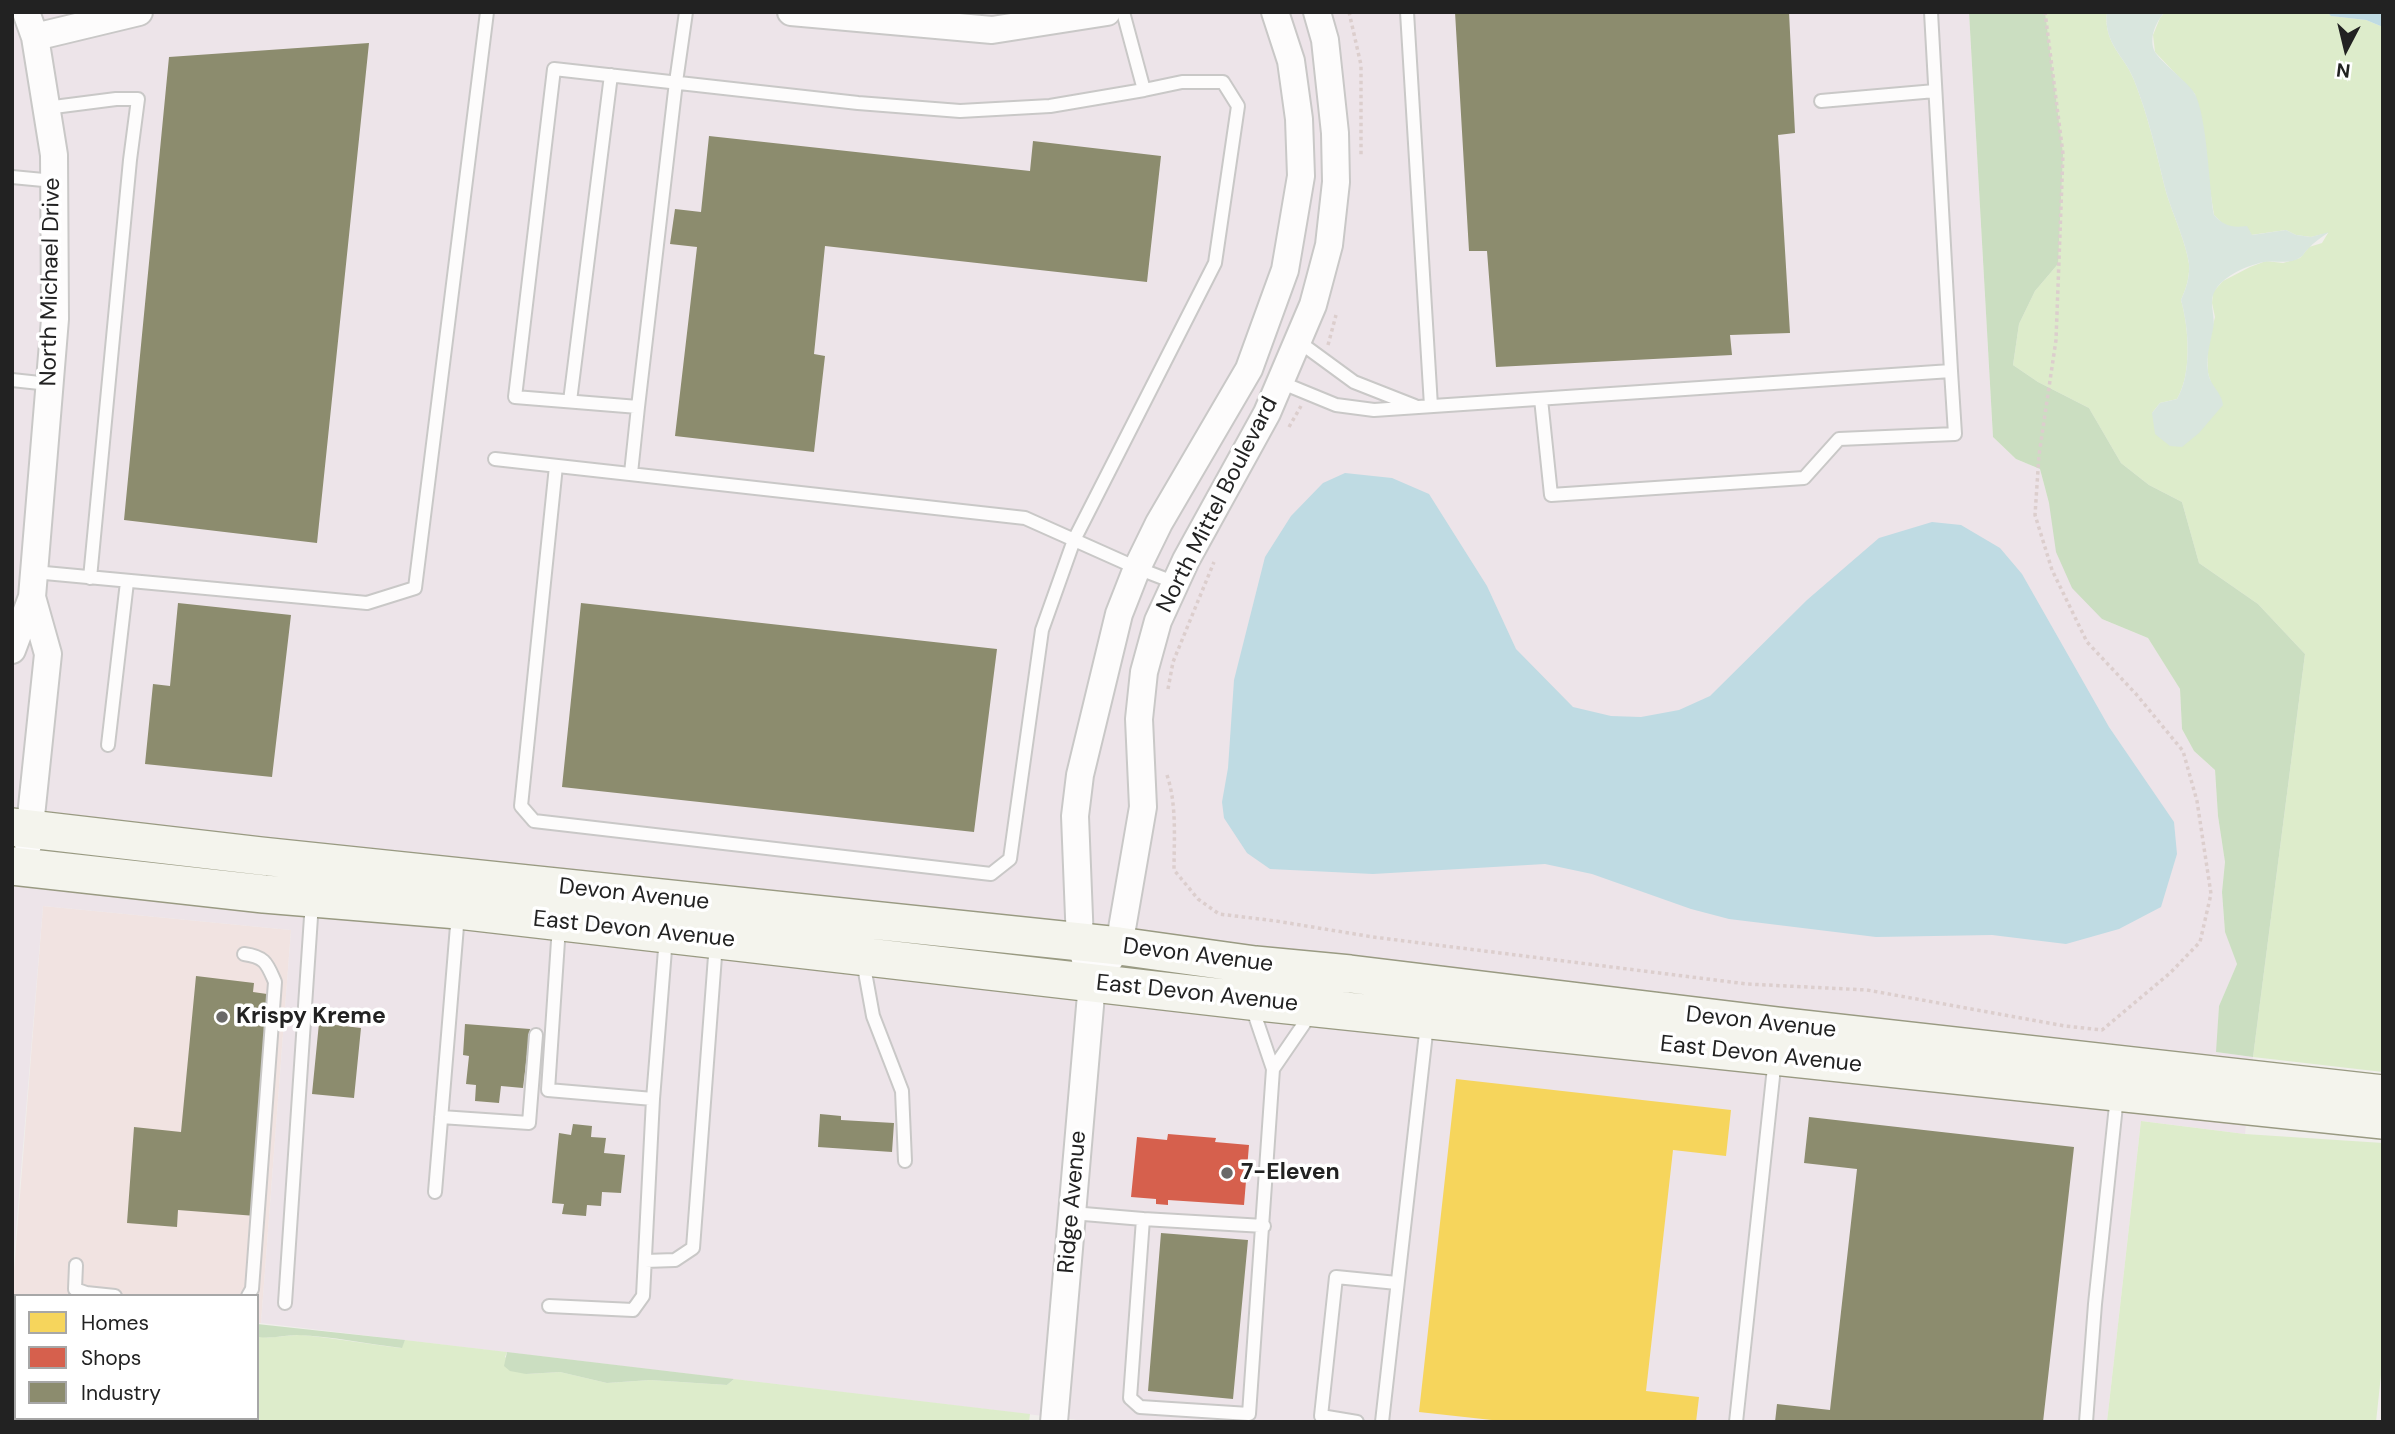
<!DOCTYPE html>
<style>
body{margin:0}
#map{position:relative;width:2395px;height:1434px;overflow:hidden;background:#f0eeeb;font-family:"DM Sans",sans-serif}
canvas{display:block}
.frame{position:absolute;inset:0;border:14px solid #222;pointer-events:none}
.legend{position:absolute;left:14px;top:1294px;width:245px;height:126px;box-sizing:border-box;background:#fff;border:2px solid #a7a7a7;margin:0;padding:9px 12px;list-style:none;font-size:21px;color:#222}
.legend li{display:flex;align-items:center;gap:14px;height:35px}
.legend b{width:35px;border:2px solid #a7a7a7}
.north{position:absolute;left:2311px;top:14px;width:70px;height:70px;-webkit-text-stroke:5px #fff;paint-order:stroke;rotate:187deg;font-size:19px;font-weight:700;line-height:28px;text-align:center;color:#222}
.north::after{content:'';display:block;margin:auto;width:24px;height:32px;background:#222;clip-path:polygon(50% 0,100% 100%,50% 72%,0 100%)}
</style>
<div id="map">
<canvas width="2395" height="1434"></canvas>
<div class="frame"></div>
<ul class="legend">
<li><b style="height:19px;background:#f6d55c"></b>Homes</li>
<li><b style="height:19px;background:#d6604d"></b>Shops</li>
<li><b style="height:19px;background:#8c8c6e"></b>Industry</li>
</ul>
<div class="north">N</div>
</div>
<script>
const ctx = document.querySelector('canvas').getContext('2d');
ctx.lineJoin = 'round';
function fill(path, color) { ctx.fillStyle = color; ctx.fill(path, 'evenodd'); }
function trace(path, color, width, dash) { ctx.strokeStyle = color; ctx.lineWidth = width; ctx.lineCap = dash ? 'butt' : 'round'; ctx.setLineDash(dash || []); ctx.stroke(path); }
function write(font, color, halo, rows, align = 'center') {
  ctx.font = font + ' "DM Sans",sans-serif'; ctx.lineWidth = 7; ctx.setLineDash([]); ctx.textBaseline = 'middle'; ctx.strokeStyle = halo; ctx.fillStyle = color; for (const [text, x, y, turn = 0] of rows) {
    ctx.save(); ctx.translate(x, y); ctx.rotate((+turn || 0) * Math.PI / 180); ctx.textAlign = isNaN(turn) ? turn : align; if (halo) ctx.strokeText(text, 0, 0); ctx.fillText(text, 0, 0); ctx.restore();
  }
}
fill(new Path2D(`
 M43,906L291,930L261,1323H257V1296H12Z`), '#f1e3e1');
fill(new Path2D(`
 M12,12H1969L1993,437L2016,459L2040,469L2049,503L2102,619L2148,638L2180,689L2182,729L2194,751L2215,770L2218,816L2225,862L2222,892L2225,932L2237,964L2219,1006L2217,1052L2253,1057L2245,1134L2141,1121L2107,1422H1094L261,1323L291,930L43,906L12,1279Z`), '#ede4e9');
fill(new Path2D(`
 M2045,12H2107C2103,44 2125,56 2134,80C2148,115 2156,151 2165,188C2171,211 2186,241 2189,264C2190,277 2186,289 2181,300C2189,328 2192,374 2177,399L2160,403L2152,413L2212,386L2208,373L2207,348L2215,317L2212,303L2213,292L2223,281L2250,267L2266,261L2283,263L2300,258L2309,247L2322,243L2328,233L2311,237L2296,235L2286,230L2251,235L2223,224L2214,215L2195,94L2155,52L2153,35L2160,18L2165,12H2327L2332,16L2366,20L2383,27V1072L2253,1057L2305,654L2258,604L2199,563L2182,502L2149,485L2121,463L2089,408L2038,382L2013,365L2019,324L2035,291L2058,264Z
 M2141,1121L2245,1134L2383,1143V1356L2376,1422H2107Z
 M12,1322H16V1418H257V1336C272,1340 286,1334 301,1335C335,1338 368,1344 401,1348L405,1340L507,1352L505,1357L526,1374L560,1372L607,1383L650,1380L727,1385L734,1379L1030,1414L1029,1422H12Z`), '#ddeccb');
fill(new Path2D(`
 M1969,12H2045L2063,154L2058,264L2035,291L2019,324L2013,365L2038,382L2089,408L2121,463L2149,485L2182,502L2199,563L2258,604L2305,654L2253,1057L2216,1052L2219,1006L2237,964L2225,932L2222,892L2225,862L2218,816L2215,770L2194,751L2182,729L2180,689L2148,638L2102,619L2072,588L2056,552L2049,503L2040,469L2016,459L1993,437Z
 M257,1324L405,1340L402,1348C367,1344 332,1336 297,1335C284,1335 272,1339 259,1337Z
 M507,1352L734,1379L727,1385L650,1380L607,1383L560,1372L526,1374L510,1371L504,1366Z`), '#cbdec1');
fill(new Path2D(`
 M2107,12H2165C2156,21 2148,39 2155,52C2160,61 2185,80 2193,91C2207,110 2209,188 2214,215C2224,226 2232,228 2247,226L2252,235L2286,230L2296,235L2311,237L2329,232C2322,237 2314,242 2308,249C2305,251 2304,255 2301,257C2290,265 2276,260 2264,262C2245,266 2212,280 2212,302C2212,312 2215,319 2213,329C2210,344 2206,356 2208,371C2209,385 2222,392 2223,405L2199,433L2182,447L2170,446L2155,434L2152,413L2160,403L2177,399C2192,374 2189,328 2181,300C2186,289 2190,277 2189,264C2186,241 2171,211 2165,188C2156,151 2148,115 2134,80C2125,56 2103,44 2107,12Z`), '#d9e6de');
fill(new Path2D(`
 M2327,12H2383V27L2366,20L2331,16Z
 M1345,473L1392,478L1429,494L1487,586L1516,649L1573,707L1611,716L1641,717L1679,710L1710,696L1807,600L1879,538L1932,522L1961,525L2000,548L2022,574L2109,727L2174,822L2177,854L2161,907L2119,929L2066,944L1992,935L1876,937L1729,919L1691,909L1592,874L1545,864L1373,874L1270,869L1247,853L1224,818L1222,802L1228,768L1234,680L1265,557L1291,516L1323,483Z`), '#bfdbe3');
fill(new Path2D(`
 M1456,1079L1731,1110L1726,1156L1673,1150L1646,1391L1699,1397L1696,1422H1510L1419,1412Z`), '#f6d55c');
fill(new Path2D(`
 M1168,1134L1216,1138L1215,1142L1249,1145L1244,1205L1168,1200V1205L1156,1204V1199L1131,1197L1137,1137L1167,1140Z`), '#d6604d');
fill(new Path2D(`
 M1455,12H1789L1795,133L1778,135L1790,333L1730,335L1732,355L1496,367L1487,251H1469Z
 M369,43L317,543L124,520L169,57Z
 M709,136L1030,171L1033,141L1161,156L1147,282L825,246L814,354L825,356L814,452L675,436L697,247L670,244L675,209L701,212Z
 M178,603L291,615L272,777L145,764L153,684L170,686Z
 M581,603L997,649L974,832L562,787Z
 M196,976L254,983L253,992L274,995L256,1216L178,1210L177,1227L127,1223L134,1127L181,1132Z
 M319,1023L361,1028L354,1098L312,1094Z
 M465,1024L530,1029L523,1088L501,1086L499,1103L475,1101L476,1085L466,1084L469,1056L463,1055Z
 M820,1114L841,1116V1120L894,1123L892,1152L818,1147Z
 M1809,1117L2074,1147L2043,1422H1775L1777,1404L1830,1410L1857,1169L1804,1163Z
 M573,1124L592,1126L591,1137L606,1138L604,1153L625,1155L621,1193L602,1192L601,1206L587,1205L586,1216L562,1214L564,1204L552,1203L559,1133L571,1135Z
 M1161,1233L1248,1240L1233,1399L1148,1391Z`), '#8c8c6e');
const lane = new Path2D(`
 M1407,12L1431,406
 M1821,101L1935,91
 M46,108L116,99H138L130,160L90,578
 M12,177L54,181
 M1298,341L1354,382L1415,406
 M12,380L49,384
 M1280,382L1336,405L1374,410L1951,371L1931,12
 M1541,399L1551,495L1804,478L1839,439L1955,434L1951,371
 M570,401L611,75
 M638,407L676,82L686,12
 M495,459L1025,518L1137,568L1176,583
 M556,466L521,806L534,821L991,874L1010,859L1042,630L1074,540L1215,263L1238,106L1223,82H1182L1144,90L1123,12
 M631,473L638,407L515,397L554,69L858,103L960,111L1050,106L1144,90
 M34,572L367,603L415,588L487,12
 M108,745L127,582
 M559,926L548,1090L653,1099L666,937
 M244,954C266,957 267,964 275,982L252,1289L248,1296
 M863,961L873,1016L902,1091L905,1161
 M1273,1069L1312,1012
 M441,1117L529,1123L536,1035
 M435,1192L458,914
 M1072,1213L1143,1219L1130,1398L1140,1407L1249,1414L1273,1069L1251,1004
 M1143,1219L1264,1226
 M645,1261L675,1260L693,1248L716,943
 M76,1265L75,1289L86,1293L115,1296
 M285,1303L312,902
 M549,1306L633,1310L643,1296L653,1099
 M1357,1422L1321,1416L1336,1277L1397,1283
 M1382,1422L1427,1024
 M1736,1422L1775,1058
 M2086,1422L2095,1304L2117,1096`);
const street = new Path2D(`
 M791,12L992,30L1107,12
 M35,37L139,12
 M12,650L32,597L55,319L54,155L35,37L26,12
 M28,845L48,654L32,597
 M1110,959L1119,946L1143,807L1139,719L1144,672L1158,621L1186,560L1267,413L1313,305L1329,245L1336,182L1335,133L1325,40L1317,12
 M1054,1422L1092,983L1080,942L1075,816L1080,775L1119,614L1137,568L1159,523L1249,369L1285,270L1301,176L1299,119L1291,61L1275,12`);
const secondary = new Path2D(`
 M12,827L261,856L1119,946L1255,965L1350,974L1778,1026L2383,1094
 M12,866L264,894L458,910L1250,1001L2383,1120`);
trace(lane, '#c9c8c7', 16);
trace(street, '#c9c8c7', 30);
trace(secondary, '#999a82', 40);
trace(new Path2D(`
 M1349,12L1361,65V156
 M1328,345L1336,315
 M1289,427L1301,406
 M1168,689L1173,662L1214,562
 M1167,775C1177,805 1174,839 1174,870L1198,899L1219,914L1276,921L1373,937L1747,984L1867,990L2065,1026L2102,1030L2170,973L2200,942L2211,894L2197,801L2183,751L2136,694L2087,642L2052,570L2035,515L2039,455L2056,340L2063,154L2045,12`), '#dccecd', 3.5, [3.5, 3.5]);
trace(lane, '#fdfcfc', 12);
trace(street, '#fdfcfc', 26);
trace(secondary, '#f4f4ed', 37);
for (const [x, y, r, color] of [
 [222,1017,7,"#6a6968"],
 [1227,1173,7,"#6a6968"]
]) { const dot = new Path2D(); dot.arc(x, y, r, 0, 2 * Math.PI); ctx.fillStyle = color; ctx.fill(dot); trace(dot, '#fff', 2.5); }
write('23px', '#222', '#fff', [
 ["North Michael Drive",51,282,-89],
 ["North Mittel Boulevard",1218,505,-63],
 ["Devon Avenue",634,895,6],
 ["East Devon Avenue",634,930,6],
 ["Devon Avenue",1198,956,7],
 ["East Devon Avenue",1197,994,6],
 ["Devon Avenue",1761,1023,6],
 ["East Devon Avenue",1761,1055,6],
 ["Ridge Avenue",1073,1202,-85]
]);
write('bold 23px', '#222', '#fff', [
 ["Krispy Kreme",236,1017],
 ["7-Eleven",1241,1173]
], 'left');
</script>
